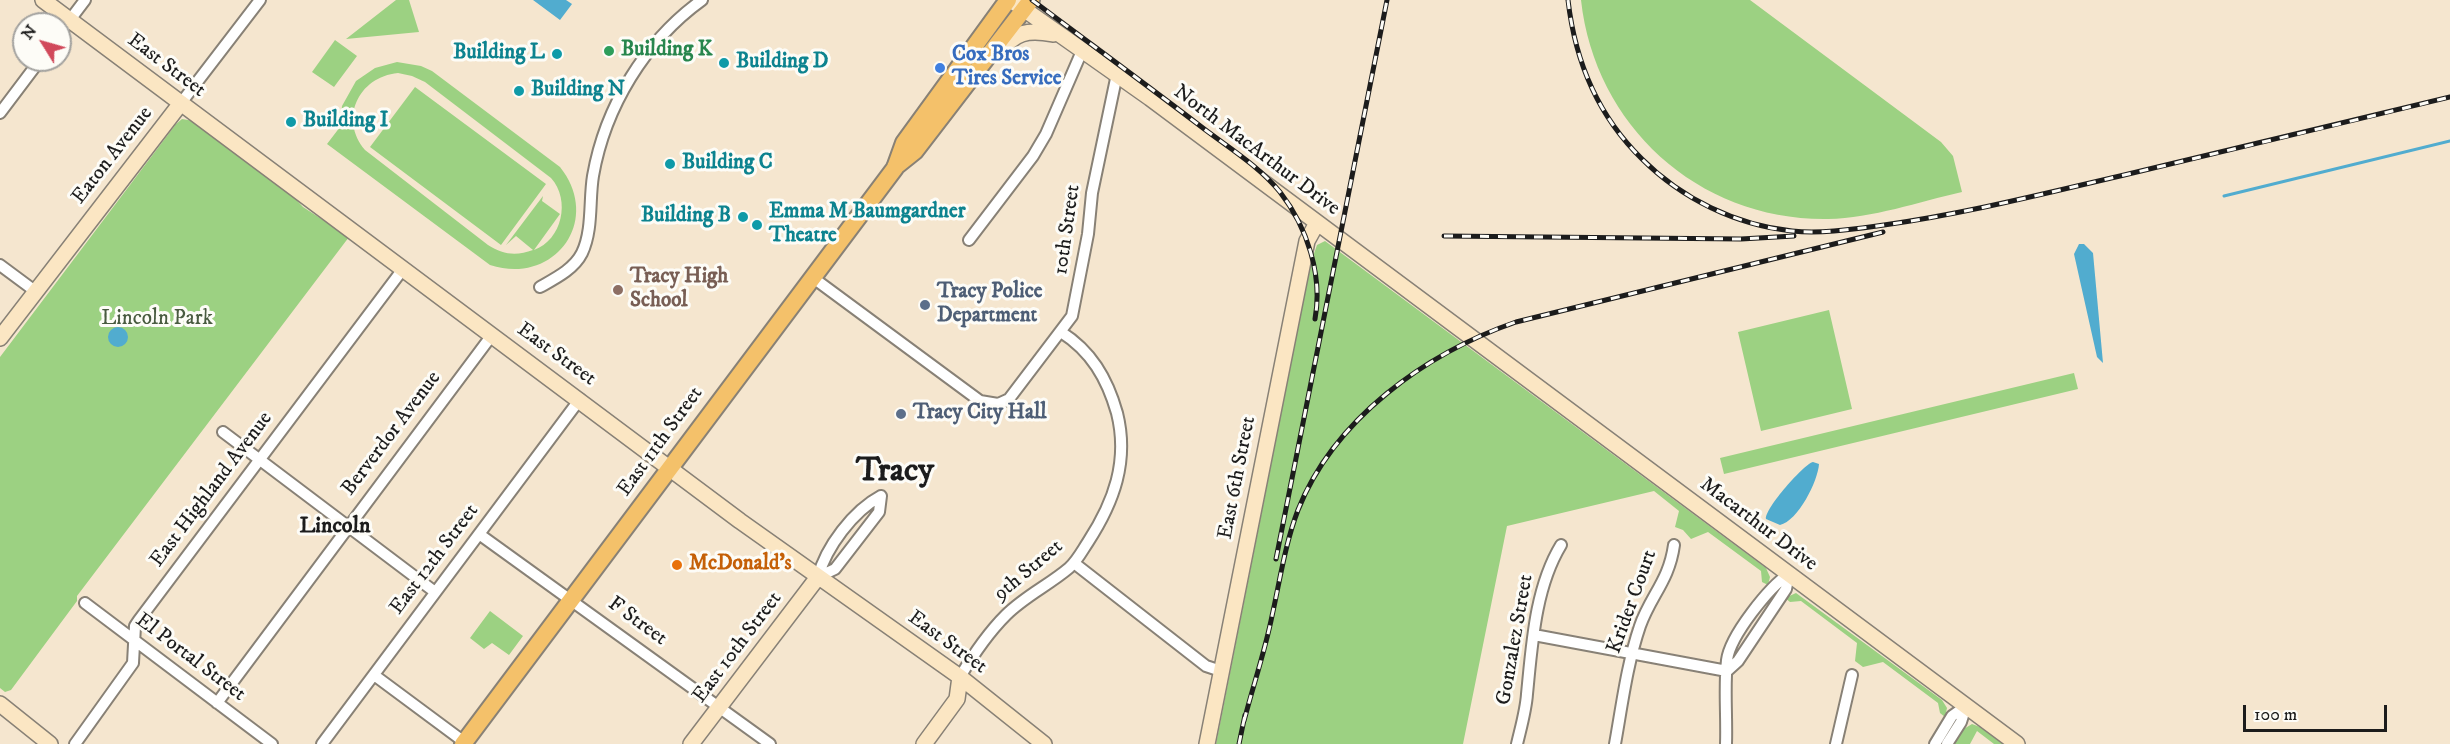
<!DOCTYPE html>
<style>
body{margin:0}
#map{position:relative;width:2450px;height:744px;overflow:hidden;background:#f5e6cf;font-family:"IM FELL DW Pica",serif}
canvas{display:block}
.north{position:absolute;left:12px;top:12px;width:60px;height:60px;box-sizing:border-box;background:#fdfcf7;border:2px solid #a3a29f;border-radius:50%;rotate:307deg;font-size:16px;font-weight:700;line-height:24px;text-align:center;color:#1c1c1c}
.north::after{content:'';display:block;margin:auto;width:21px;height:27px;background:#d1495b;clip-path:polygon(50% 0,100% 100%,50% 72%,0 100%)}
.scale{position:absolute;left:2243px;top:705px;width:144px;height:27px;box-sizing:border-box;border:3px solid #1c1c1c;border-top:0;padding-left:8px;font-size:18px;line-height:21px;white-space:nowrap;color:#1c1c1c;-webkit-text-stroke:4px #fdfcf7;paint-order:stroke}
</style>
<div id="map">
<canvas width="2450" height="744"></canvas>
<div class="north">N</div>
<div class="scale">100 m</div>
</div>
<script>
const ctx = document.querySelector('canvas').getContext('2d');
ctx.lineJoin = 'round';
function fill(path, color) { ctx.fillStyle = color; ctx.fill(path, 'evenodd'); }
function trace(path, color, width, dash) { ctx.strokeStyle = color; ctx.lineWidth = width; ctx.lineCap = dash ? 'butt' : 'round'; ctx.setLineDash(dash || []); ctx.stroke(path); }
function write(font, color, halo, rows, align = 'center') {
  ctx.font = font + ' "IM FELL DW Pica",serif'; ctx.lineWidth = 6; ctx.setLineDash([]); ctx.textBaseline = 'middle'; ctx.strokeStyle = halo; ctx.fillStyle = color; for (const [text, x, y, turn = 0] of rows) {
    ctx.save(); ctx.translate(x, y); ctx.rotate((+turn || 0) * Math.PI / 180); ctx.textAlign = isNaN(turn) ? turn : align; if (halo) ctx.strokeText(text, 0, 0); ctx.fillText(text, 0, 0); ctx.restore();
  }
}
fill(new Path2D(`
 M396,0H409L419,32L346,39Z
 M1581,0H1750L1941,142L1953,156L1962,192C1918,202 1873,218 1828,219C1700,221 1595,127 1581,0Z
 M335,40L357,56L334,87L312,72Z
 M397,62L421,66L432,71L560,167C603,221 554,286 490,265L327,144L340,127L342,106L356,81L375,68ZM398,73L412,76L425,82L551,178C571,200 562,240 534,250L560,214L542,201L543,196L506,245L516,236L533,250C517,256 503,255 488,245L365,150C339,119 358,77 398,73Z
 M415,87L546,184L501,245L370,147Z
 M182,119L194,121L291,194L303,207L349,237L77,596V601L11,690L5,692L0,688V357L176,124Z
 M1325,241L1766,568L1770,577L1768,585L1762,582L1761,571L1708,532L1691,539L1683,530L1675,527L1679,511L1654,491L1507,526L1463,744H1216L1311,262L1317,245Z
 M1829,310L1852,409L1761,431L1738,332Z
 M2074,373L2078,389L1724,474L1720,458Z
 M1796,593L1942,700L1947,708L1945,717L1940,713L1938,703L1883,662L1863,667L1855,661L1857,643L1801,601L1790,602L1785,598Z
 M490,611L523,636L509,655L492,643L484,649L470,638Z
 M1972,724L1980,727L2003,744H1994L1977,731L1970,744H1953L1962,730Z`), '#9cd182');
fill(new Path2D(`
 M533,0H566L572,4L560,20Z
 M2079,244H2084L2093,253L2103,363L2097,357L2074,254Z
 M108 337a10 10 0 1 1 20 0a10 10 0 1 1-20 0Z
 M1813,462L1819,464C1818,481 1798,521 1780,525L1766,519C1765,508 1804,464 1813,462Z`), '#51accf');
trace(new Path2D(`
 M2224,196L2450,141`), '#51accf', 3);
const street = new Path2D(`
 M60,33L85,0
 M181,103L260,0
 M0,113L40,60
 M969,240L1033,156L1046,134L1082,51
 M0,265L35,291
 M812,277L980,401L998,404L1009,399L1072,316L1088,234L1092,193L1117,74
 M540,287C556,278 574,269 582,253C593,230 589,200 593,176C605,107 645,41 702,0
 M223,432L435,592
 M479,534L770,744
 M1074,563L1206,666L1221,671
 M818,577L835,569L879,512L881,496
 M818,577C826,547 853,511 881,496
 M85,603L272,744
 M1534,635L1727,671
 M1727,671L1738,661L1786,589L1789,574
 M374,675L467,744
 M960,677C973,655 988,633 1006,615C1025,596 1049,585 1069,568C1077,561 1082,551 1088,542C1114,502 1129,461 1117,413C1107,378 1091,351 1061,332
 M217,703L492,335
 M75,744L133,663L135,626L139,620L403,269
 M322,744L580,399
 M1517,744C1521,727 1526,710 1527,694C1532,644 1535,588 1561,545
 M1615,744C1622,705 1627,664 1640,626C1651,595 1669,581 1674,545
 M1726,744C1727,717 1724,687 1727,660C1730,636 1769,587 1789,574
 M1836,744L1852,675
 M1935,744L1952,716L1966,706
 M1947,744L1961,722L1966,706`);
const secondary = new Path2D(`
 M43,0L740,521L960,677L1044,744
 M1011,0L1150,98L2017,744
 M999,53C1014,32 1028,29 1053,34
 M0,338L181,103
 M0,704L50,744
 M691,744L818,577
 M924,744L957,699L960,677
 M1207,744L1307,241L1317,223`);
const primary = new Path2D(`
 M895,167L915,151L1031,0
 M463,744L895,168L904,143L1008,0`);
trace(street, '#888176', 14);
trace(secondary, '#888176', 18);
trace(primary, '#888176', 20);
trace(street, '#fff', 10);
trace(secondary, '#fbe6c3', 15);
trace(primary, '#f4c16a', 16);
const rail = new Path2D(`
 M1032,0C1088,42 1144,83 1199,125C1226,146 1258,165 1280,192C1307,227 1323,275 1315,319
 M1568,0C1575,61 1598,116 1642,159C1682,199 1736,225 1792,231C1823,234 1854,229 1884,225C1964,214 2042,194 2120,176C2230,150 2340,124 2450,97
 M1444,236L1741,239L1794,236
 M1276,559L1387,0
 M1244,721C1253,686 1265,651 1272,616C1280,580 1285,544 1298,510C1334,419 1426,353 1516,322L1883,232
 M1239,744L1245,715`);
trace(rail, '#1c1c1c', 5);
trace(rail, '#fdfcf7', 3, [9]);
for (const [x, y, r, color] of [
 [609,51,6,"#2e9e5b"],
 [557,54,6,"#0f9aa8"],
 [724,63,6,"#0f9aa8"],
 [940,68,6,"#3f7fe0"],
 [519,91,6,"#0f9aa8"],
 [291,122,6,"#0f9aa8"],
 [670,164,6,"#0f9aa8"],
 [743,217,6,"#0f9aa8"],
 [757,225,6,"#0f9aa8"],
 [618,290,6,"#8d6e63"],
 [925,305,6,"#5c6f8a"],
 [901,414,6,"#5c6f8a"],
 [677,565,6,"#e8710a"]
]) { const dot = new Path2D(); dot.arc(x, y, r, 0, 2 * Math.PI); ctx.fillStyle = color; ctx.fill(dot); trace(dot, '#fdfcf7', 2); }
write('bold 21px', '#27864d', '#fdfcf7', [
 ["Building K",621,51]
], 'left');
write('bold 21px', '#0d838f', '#fdfcf7', [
 ["Building L",545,54,"right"],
 ["Building D",736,63],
 ["Building N",531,91],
 ["Building I",303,122],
 ["Building C",682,164],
 ["Emma M Baumgardner",769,213],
 ["Theatre",769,237],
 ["Building B",731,217,"right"]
], 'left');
write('bold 21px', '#366cbe', '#fdfcf7', [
 ["Cox Bros",952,56],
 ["Tires Service",952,80]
], 'left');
write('21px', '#1c1c1c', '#fdfcf7', [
 ["East Street",166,66,37],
 ["North MacArthur Drive",1256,151,37],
 ["Eaton Avenue",113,156,-52],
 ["10th Street",1068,230,-82],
 ["East Street",556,355,36],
 ["Berverdor Avenue",392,434,-53],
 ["East 11th Street",661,442,-54],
 ["East 6th Street",1238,478,-79],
 ["East Highland Avenue",212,490,-53],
 ["Macarthur Drive",1758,525,37],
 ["East 12th Street",435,560,-53],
 ["9th Street",1029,571,-40],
 ["Krider Court",1633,602,-70],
 ["F Street",637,622,36],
 ["Gonzalez Street",1516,640,-80],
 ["East Street",947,643,36],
 ["East 10th Street",738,648,-53],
 ["El Portal Street",190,658,37]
]);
write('bold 21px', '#785e54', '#fdfcf7', [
 ["Tracy High",630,278],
 ["School",630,302]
], 'left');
write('bold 21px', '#4e5e75', '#fdfcf7', [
 ["Tracy Police",937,293],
 ["Department",937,317],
 ["Tracy City Hall",913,414]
], 'left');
write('21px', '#495b40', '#fdfcf7', [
 ["Lincoln Park",157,320]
]);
write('bold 21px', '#c56008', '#fdfcf7', [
 ["McDonald's",689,565]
], 'left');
write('bold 22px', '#1c1c1c', '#fdfcf7', [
 ["Lincoln",335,527]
]);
write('bold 33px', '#1c1c1c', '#fdfcf7', [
 ["Tracy",895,473]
]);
</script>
